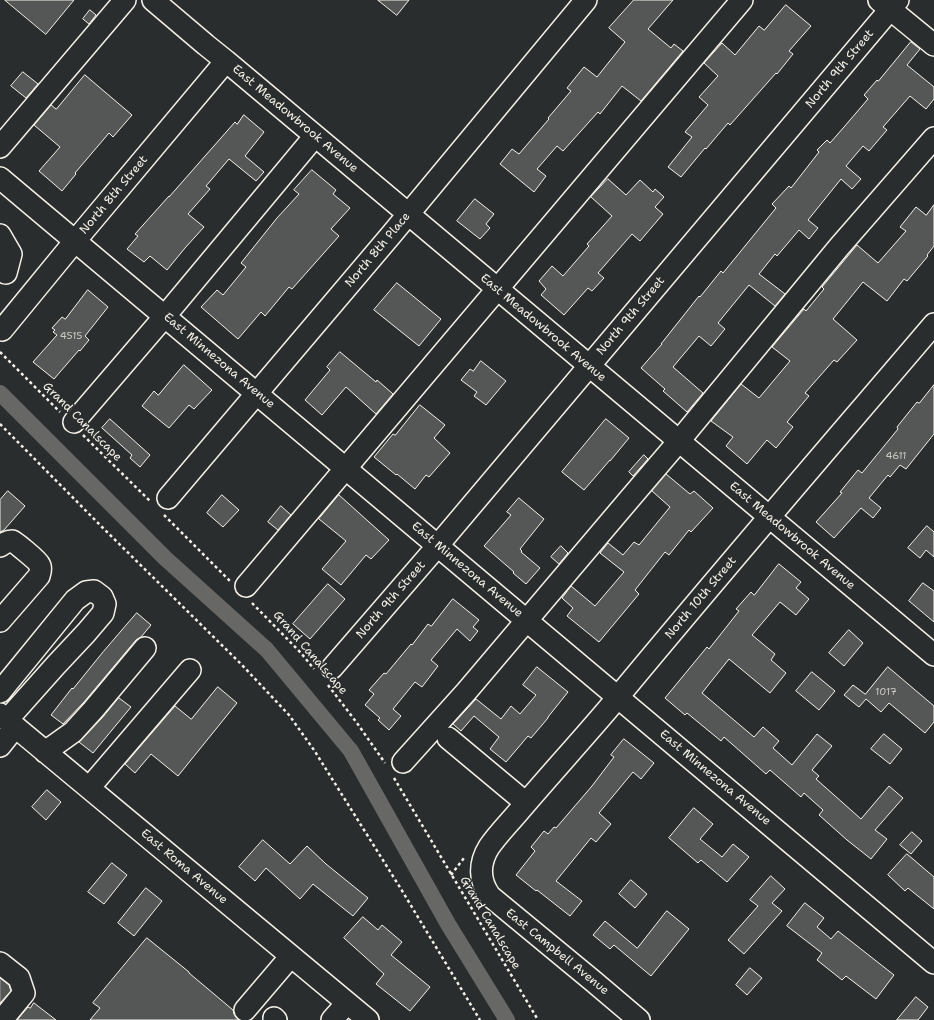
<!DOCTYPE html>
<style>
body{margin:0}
canvas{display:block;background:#2a2d2e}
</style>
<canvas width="934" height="1020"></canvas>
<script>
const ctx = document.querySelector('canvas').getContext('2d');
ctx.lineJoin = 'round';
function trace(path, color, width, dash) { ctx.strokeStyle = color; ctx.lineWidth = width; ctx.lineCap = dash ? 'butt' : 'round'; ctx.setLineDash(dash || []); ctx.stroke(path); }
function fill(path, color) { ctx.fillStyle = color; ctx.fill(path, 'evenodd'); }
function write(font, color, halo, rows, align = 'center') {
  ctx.font = font + ' "Shantell Sans",sans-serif'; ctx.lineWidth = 3; ctx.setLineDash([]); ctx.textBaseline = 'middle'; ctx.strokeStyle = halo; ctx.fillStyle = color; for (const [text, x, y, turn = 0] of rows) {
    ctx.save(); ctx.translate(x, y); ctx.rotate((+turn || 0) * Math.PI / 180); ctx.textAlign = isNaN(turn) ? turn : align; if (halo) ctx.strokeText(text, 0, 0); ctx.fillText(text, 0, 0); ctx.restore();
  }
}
trace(new Path2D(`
 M0,393L165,558L267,650L351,751L448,924L507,1020`), '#676866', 16);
const building = new Path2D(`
 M5,0H74L46,34Z
 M378,0H409L397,15Z
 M634,0H673L648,29L671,48L674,44L683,51L641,101L622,86L600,114L598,112L563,151L557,146L537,169L546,176L534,192L500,164L512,149L519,154L549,119L548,118L571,91L567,88L584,67L597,77L625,42L609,28Z
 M786,5L811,26L789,51L793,54L777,74L776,73L730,125L728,123L706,149L705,148L681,177L668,167L692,137L685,132L708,105L699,97L718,76L704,63L722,43L735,55L759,26L764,30Z
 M90,10L96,15L89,24L83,19Z
 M911,42L920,49L907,65L934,87V99L926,109L910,96L883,127L887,130L869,151L863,146L846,166L861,179L852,189L841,179L808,220L818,228L809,239L799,230L777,256L775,254L759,274L785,294L775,306L749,285L718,323L725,329L711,346L699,336L673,367L703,393L687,412L663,391L665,389L641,368L662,344H661L699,296L700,297L721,271L723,273L776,208L772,204L789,186L791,188L819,152L817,150L827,140L830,143L844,127L868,99L864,95L877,80L878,81Z
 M23,72L38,84L26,98L11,86Z
 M85,75L132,115L113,137L109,133L75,173L76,174L62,191L39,171L60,147L34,125L51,105L56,109Z
 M244,115L264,132L245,156L264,172L256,181L229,159L206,186L210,189L188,214L204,227L185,248L167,270L150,256L144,262L127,249L138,236L135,234L169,196V197L235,122L237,124Z
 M312,170L336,190L333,194L350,208L331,229L339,236L292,289L289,287L265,316L261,312L238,339L201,307L217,290L223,295L246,267L241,263L277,218L299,194L294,190Z
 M608,179L626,195L640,180L653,192L655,189L664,197L655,207L663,214L640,241L632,234L598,273L604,278L592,291L588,288L564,315L541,295L546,289L539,281L552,266L563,276L589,246L587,244L612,216L591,197Z
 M475,199L494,214L486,224L490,228L480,239L457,221Z
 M934,205V246L927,255L928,256L907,281L904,279L887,301L863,282L833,319L857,340L837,362L834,360L805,393L809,396L787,422L793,427L776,448L767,440L747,464L726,446L733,437L711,421L741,384L759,398L790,361L772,347L804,309L806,311L824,289L822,287L857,245L878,263L906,231L900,227L916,207L926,215Z
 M397,283L441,319L419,346L374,310Z
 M88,290L108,307L85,336L89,340L80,351L79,350L54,379L33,362L57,335L53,332L55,330L52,328L62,317L65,319Z
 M340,352L376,382L377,380L393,394L376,414L346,387L322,415L305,400L330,370L327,367Z
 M481,361L506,381L486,405L474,396L477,392L461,380L470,369L473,371Z
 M184,365L212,390L194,409L189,405L169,428L142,406L154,391L158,395Z
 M934,385V434L906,469L900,465L890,477L888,475L869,498L881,508L873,518L861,508L834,538L816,522L842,493L840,492L858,470L862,473L898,429L897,427L917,402L919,403Z
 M420,405L445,425L434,438L450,453L429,477L426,475L415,489L397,474L396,475L374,457L393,434L395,435Z
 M110,419L150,455L140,467L130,458L132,455L102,428Z
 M606,419L629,438L610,461V460L584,490L562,472Z
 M644,455L648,459L633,476L629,472Z
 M666,474L690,494L694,491L713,508L691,532L689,530L669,555L665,552L635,590L639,594L599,642L567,616L573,608L562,598L571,586L595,606L624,572L600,553L608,543L623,555L634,542L639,545L670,507L652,491Z
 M8,491L25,506L4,530L0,532V500Z
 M222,495L239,510L223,527L207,513Z
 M339,495L389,540L371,559L366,555L341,585L322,569L346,541L319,519Z
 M519,498L544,519L520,549L522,551L521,552L540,568L526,584L513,573L514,572L484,546L511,515L507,512Z
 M281,506L291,515L278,530L268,522Z
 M927,526L934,532V557L926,550L920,558L908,548Z
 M561,546L568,553L559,564L551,557Z
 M779,564L801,582L796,588L809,599L796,615L780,602L752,635L775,654L771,660L786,673L770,693L729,659L702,693L754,737L763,727L779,741L773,748L792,765L817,734L832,746L812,770L819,776L816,779L861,819L889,786L903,798L875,830L887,839L871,859L847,840L819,815L823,810L804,793L801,797L770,770L766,774L724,737L721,741L687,713L685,715L665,698L707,647L709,649L739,611L736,609L751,592L754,595Z
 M923,583L934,591V622L909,601Z
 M328,584L345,599L310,639L293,624Z
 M453,599L479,620L473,627L478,631L470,641L457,629L431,660L438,666L422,687L415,682L393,709L401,716L389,730L378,720L380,718L365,705L374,694L369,690L384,673L386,674L411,644L412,645L428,624L431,626Z
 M137,613L151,625L141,637L136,640L84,702L63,724L51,715L72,688L73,689L103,652Z
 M849,630L863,643L844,666L829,653Z
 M537,667L568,692L548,717V718L531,738L528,736L506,762L490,749L499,737L474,716L461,731L453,724L476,699L501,719L511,706L520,714L536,695L523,685Z
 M888,667L934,706V722L925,733L889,703L881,712L866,699L859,707L844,695L853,685L865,694Z
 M812,672L835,691L819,710L796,691Z
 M218,687L237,703L178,776L151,754L135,773L125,764L175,706L191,719Z
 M119,698L131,707L93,753L79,742L102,718Z
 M884,734L902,749L890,764L871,749Z
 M624,739L654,763L641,779L633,772L599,813L611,824L596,842L591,838L556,881L582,901L570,916L537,890L536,891L516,875L535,851L531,847L544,831L548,834L554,827L556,828L592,786L614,757L611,755Z
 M47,790L61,802L46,820L32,807Z
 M694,808L713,824L700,839L722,857L733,844L749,857L727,882L701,860L698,863L669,838Z
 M912,832L922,841L911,854L900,845Z
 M263,840L290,864L307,846L326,864L368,898L353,916L313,884L300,899L266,868L255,881L239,867Z
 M907,854L934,877V909L908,888L905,891L888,875Z
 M112,863L127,875L104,904L88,892Z
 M771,876L785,889L772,903L782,911L744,954L728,940L758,906L750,900Z
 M631,880L647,894L635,908L619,894Z
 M146,888L162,901L134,936L118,923Z
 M805,903L824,918L817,927L831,939L838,931L894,975L876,999L846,976L842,980L817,960L822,953L787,926Z
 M667,911L689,929L651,976L614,945L610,949L593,935L605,921L637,948Z
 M363,917L378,930L382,925L402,942L391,955L430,987L410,1011L376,984L384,974L344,938Z
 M147,938L189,972V973L233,1010L234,1014L239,1020H90L100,1008L93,1003Z
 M750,968L762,978L747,995L736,985Z
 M0,978L9,985L11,991L0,1003Z
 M916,997L928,1007L918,1020H897Z
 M34,1003L56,1020H17L28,1007L30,1008Z`);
fill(building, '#555756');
trace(building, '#f4f1e8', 1);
const minor = new Path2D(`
 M153,0L206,45L226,61L934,655
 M879,0L934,45
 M0,147L125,0
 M0,178L934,963
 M0,235L11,254L6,273
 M2,330L75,241L226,61
 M74,422L165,316L315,136
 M168,498L391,235L586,0
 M0,546C3,544 7,541 12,541C15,542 37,560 39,564C42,568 40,572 39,576L0,621
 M246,586L742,0
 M332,668L428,557L898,0
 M0,692L75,600L86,592L94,591L102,597L105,604L103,613L86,633L56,665L7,720
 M0,714L368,1020
 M448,738L526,803
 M0,746L15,727
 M45,752L73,732L93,710L145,648
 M403,762L466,692L627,502L679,441L839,247L934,138
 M89,788L190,670
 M0,963L19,978L24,993L2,1020
 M245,1010L291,956
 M274,1018L276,1020
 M332,1020L347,1003
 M639,1020L593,981L490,896C479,881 479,863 489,847C498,834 510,822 520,810C549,776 579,743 608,709C715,579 825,452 934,324`);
trace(minor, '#f4f1e8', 24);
trace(new Path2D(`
 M0,352L60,412
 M0,424L103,528L242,665L289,715L314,750L401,889L480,1020
 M83,435L151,502
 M164,515L230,581
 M252,603L301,653L314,669
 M328,685L357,723L385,763
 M394,778L538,1020
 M451,875L464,858`), '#f4f1e8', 2.5, [3, 3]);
trace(minor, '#2a2d2e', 21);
write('10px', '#cccac4', null, [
 ["4515",71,336],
 ["4611",896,456],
 ["1017",886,692]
]);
write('12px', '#f4f1e8', '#2a2d2e', [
 ["North 9th Street",840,69,-50],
 ["East Meadowbrook Avenue",295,119,40],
 ["North 8th Street",114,195,-50],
 ["North 8th Place",378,250,-50],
 ["North 9th Street",631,316,-50],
 ["East Meadowbrook Avenue",543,328,40],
 ["East Minnezona Avenue",219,361,40],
 ["Grand Canalscape",82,422,45],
 ["East Meadowbrook Avenue",792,536,40],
 ["East Minnezona Avenue",467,570,40],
 ["North 10th Street",701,598,-50],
 ["North 9th Street",391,600,-49],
 ["Grand Canalscape",310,653,49],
 ["East Minnezona Avenue",715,778,40],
 ["East Roma Avenue",184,867,40],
 ["Grand Canalscape",490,923,59],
 ["East Campbell Avenue",557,952,39]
]);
</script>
